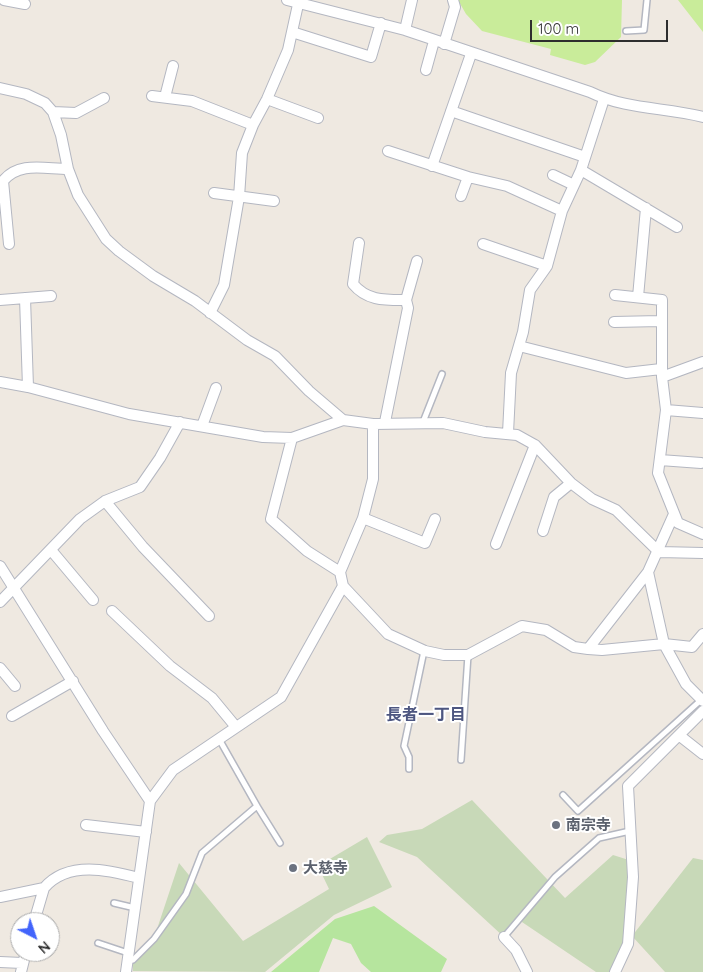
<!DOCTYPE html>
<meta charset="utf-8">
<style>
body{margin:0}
#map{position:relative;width:703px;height:972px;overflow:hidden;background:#efe9e1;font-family:Quicksand,sans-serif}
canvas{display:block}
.north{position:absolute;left:10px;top:912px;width:50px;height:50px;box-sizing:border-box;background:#fff;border:1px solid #ababab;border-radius:50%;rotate:139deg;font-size:14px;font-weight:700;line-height:20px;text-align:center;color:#2e2e2e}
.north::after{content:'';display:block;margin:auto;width:18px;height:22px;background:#4264fb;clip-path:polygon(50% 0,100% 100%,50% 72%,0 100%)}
.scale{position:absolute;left:530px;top:20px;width:138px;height:22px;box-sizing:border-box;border:2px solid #2e2e2e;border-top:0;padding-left:6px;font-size:15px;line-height:18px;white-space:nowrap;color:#2e2e2e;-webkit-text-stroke:4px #fff;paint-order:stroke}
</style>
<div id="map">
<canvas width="703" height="972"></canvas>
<div class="north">N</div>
<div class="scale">100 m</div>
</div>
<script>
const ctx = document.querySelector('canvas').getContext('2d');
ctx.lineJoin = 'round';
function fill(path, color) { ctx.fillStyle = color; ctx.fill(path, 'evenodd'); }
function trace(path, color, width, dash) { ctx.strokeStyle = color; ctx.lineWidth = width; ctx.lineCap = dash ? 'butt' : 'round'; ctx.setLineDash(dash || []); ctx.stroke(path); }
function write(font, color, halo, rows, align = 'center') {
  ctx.font = font + ' Quicksand,"Noto Sans JP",sans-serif'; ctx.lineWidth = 4; ctx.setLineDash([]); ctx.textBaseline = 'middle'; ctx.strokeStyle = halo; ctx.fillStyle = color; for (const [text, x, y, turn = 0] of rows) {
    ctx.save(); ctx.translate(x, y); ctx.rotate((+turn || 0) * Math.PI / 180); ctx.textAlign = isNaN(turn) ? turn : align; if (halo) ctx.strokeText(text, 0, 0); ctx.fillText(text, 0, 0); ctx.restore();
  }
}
fill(new Path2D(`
 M374,906L447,959L441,972H371L361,963L351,944L333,938L319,972H271L335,919Z`), '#b6e59e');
fill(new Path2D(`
 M472,800L565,898L613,855L632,861L628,944L615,972H596L519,920L504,937L417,857L379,842L387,835L422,829Z
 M367,837L392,887L334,915L265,972L133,971V960L154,938L179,863L243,941L329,889L318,866Z
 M693,858L703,860V972H665L632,936Z`), '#c8d9b8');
fill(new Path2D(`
 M458,0H622L621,37L595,62L585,65L550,55L551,49L482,31L466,14Z
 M678,0H703V32Z`), '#c9ec9a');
const lane = new Path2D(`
 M626,31L644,30L647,0
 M423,422L442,374
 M461,760L468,655
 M409,769V757L404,746L424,651
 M563,795L578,811L701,700
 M257,806L280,843
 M114,903L135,908
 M504,937L555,877L599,838L630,831
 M98,943L128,953
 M127,961L133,960L154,939L186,894L202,853L257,806L219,739`);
const street = new Path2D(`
 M4,0L25,4
 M287,0L405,30L590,92C627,110 664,107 703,117
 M405,30L412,0
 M292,32L371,57L381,23
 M444,44L455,7L453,0
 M426,70L434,41
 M0,88L26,94L45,103L53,112L61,135L68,169L78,195L106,239L119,251L153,276L195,301L247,340L275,356L309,391L343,420
 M152,96L192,101L253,125
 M165,97L173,66
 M267,99L318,118
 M451,111L585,157
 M53,112L76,113L104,98
 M388,151L468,177
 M432,166L471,54
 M581,170L677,227
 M553,175L574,185
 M214,193L274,201
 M461,196L468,177L507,186L562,211
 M359,243L353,284C367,301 385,300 406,300L408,308L385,422
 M9,244L3,181C19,161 45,169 68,169
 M483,244L547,266
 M615,295L662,300V377L666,410L658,473L678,523L703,534
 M638,297L646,208
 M25,298L28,387
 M0,300L51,296
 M406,300L417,261
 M210,313L224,285L239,197L242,153L253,125L267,99L288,50L299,0
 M614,322L660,321
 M519,346L626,373L661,369
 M662,377L703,362
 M0,382L28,387L129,414L263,437L292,438L343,420L373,424L443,423L485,432L517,435L535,445L571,483L592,499L616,510L659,552L703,553
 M666,410L703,413
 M202,426L216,388
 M508,433L511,373L523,332L530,290L547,266L562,211L581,170L604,99
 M292,438L271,519L307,551L340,572
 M660,460L701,463
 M105,501L143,547L209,616
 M674,514L648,572L664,644L686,684L703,701
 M363,518L425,543L435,519
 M543,531L554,497L571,483
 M496,544L535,445
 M51,550L93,600
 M0,566L103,731L150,801
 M343,586L388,634L425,651L444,655H468L522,626L546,630L574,647L588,649L602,650L664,644L692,647L703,634
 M0,602L80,519L105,501L140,487L160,458L180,422
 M112,611L170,666L212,698L236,727
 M588,649L648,572
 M0,668L15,686
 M12,716L73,681
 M680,736L703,754
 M86,825L146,832
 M0,897L44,888C68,860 109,870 139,878
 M34,922L44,888
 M504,937L516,950L527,972
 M0,962L22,963
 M21,972L26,952
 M126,972L150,801L173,770L281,697L343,586L340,572L363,518L373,479V424
 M615,972L628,944L633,877L628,786L703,711`);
trace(lane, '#b4b7c1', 8);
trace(street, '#b4b7c1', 12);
trace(lane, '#fff', 5);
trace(street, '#fff', 10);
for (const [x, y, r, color] of [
 [556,825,5,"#6b7280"],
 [293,868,5,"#6b7280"]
]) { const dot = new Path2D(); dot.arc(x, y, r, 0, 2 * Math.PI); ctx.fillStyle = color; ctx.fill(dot); trace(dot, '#fff', 2); }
write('bold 15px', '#5b616d', '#fff', [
 ["南宗寺",566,825],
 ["大慈寺",303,868]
], 'left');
write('bold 16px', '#4d5680', '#fff', [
 ["長者一丁目",426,715]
]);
</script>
